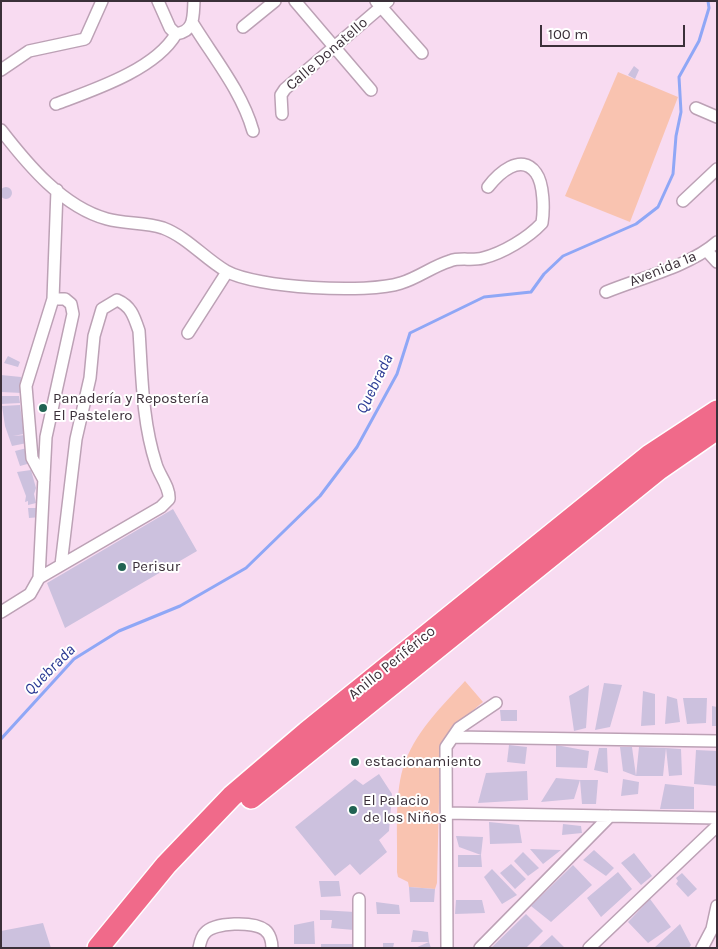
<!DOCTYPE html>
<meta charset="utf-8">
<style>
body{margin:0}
#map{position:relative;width:718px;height:949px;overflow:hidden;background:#f8dbf1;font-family:Karla,sans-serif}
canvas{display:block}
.frame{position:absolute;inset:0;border:2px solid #3b3039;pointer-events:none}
.scale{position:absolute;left:540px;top:25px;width:145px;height:22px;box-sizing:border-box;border:2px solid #3b3039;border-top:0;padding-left:6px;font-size:15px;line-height:18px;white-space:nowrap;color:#3b3039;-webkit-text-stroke:4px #fff;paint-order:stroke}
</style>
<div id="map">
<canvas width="718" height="949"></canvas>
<div class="frame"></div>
<div class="scale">100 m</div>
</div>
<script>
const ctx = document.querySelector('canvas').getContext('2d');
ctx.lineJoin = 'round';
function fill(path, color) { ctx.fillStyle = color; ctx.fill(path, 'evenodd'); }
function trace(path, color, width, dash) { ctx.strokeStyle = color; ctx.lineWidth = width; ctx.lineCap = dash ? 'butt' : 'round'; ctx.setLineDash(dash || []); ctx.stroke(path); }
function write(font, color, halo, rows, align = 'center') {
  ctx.font = font + ' Karla,sans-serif'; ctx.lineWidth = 4; ctx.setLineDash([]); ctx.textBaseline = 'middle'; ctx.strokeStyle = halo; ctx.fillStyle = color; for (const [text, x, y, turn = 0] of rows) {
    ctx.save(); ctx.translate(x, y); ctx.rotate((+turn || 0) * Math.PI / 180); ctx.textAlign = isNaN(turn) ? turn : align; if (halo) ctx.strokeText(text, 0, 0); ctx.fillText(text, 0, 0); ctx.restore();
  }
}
fill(new Path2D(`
 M618,72L678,97L630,222L565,196Z
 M465,681L483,702C461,720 450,730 440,757L437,883L435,889L409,887L408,882L398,877L397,872C398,840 394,798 403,768C414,733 441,707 465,681Z`), '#f9c3b0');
trace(new Path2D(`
 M1,739L74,659L119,631L180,606L246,568L320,496L357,447L397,374L410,333L484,297L531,292L544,274L563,256L636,224L658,207L673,174L676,136L681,112L679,77L699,41L709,8L708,1`), '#8fa7f6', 3);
fill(new Path2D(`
 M634,66L639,70L635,79L628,75Z
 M0 193a6 6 0 1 1 12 0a6 6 0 1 1-12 0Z
 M8,356L20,362L18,367L4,363Z
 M1,375L21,377L22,393L1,392Z
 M1,396H19L20,403L1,404Z
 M20,405L24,434L13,436L25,435L27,443L12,446L5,426L2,406Z
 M27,448L31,463L20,466L15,451Z
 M31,470L36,488L34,494L36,503L28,505V501L25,502L26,496L17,472Z
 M28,508H41V517L29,518Z
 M173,509L197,551L65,628L47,583Z
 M604,683L622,685L610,727L595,730Z
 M589,685L586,728L574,731L569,696Z
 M643,691L655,694V725L641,726Z
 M667,696L677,699L680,722L665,724Z
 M683,698H707L706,723L687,724Z
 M712,706L717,707V726H712Z
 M500,710H517V721H501Z
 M509,745L527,747L525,764L507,762Z
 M556,745L589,751L587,768L556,767Z
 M620,747H632L636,776L623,771Z
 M639,747L666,748L663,776H636Z
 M599,748H607L608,773L594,770Z
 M666,748L681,749L682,775L669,776Z
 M696,750L717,751V786L694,784Z
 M527,771L528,800L478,803L486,773Z
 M379,774L392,794L389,831L379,840L387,852L360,875L350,864L335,876L295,827L355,779L363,785Z
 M556,778L580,780L574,799L541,802Z
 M623,779L639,782L638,794L621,796Z
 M580,780H598L596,804H582Z
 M665,784L694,787V809H660Z
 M489,822L519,825L522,843L490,844Z
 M563,824L581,826L582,833L562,835Z
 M456,836L483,837L481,855L459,847Z
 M530,849L561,850L543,864Z
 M594,850L614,868L606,876L583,860Z
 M523,852L539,868L528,876L514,861Z
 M634,853L652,876L641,885L621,863Z
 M458,855H481L482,867H458Z
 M511,864L526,879L515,889L500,873Z
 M573,865L592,885L551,922L531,906Z
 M492,869L517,895L502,904L484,877Z
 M618,872L632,889L601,917L587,898Z
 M682,873L697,889L688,897L676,884L678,881L676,878Z
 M319,881H339L341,896L321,897Z
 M409,887L435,889L434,902H410Z
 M650,899L671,927L648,943L628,922Z
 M456,900H482L485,913L455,914Z
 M376,902L399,905L400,914H377Z
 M320,910L355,912L354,930L331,928L332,920H320Z
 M526,914L543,931L526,948H491Z
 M314,921L315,944H294V925Z
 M43,923L51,948H1V931Z
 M680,924L691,945L689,948H654Z
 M413,930L428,932L429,942H411Z
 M552,935L565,948H538Z
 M429,942L431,948H415Z
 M383,943H394L393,948H383Z
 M321,944H352V948H321Z`), '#ccc1de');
const street = new Path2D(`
 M158,1L170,28L176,34C195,31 193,17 194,1
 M295,1L371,90
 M376,1L422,53
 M193,24C214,58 242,92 253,131
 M243,27L275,1
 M1,70L29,51L85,39L102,1
 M56,104C93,90 155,70 176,34
 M696,108L717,117
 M282,114L281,95L285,89L388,1
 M1,130C28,165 63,207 107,219C125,224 145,222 163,228C187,237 204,258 226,271C256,288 368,294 401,283C418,278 433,266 450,261C460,257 472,261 483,258C503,253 528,238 542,223C544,210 544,184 536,173C521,152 498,174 488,187
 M683,201L717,169
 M707,251L717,262
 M606,292C640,278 690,266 717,242
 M188,333L227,272
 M44,480L32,458L26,386L53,299
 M39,578L161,507L169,499C170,487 159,475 156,464C142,421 142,375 139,331C134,316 131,306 117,300L102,309L94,336L90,378L76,439L61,565
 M1,612L30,594L39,578L46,437L73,314L71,304L65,299H53L57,190
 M454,737L717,741
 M447,813L717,818
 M359,899V948
 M199,948C200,943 202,936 205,933C214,922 254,921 265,930C270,934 272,942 272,948
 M447,948L446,747L459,728L496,703
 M480,948L610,816
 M589,948L717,826
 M702,948L712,929L717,906`);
const highway = new Path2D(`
 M251,798L659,469L717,429
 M98,948L166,865L232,796L307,732L650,455L717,411`);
trace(street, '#bca1b5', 14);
trace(highway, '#fff', 24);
trace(street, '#fff', 11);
trace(highway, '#f06a8a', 21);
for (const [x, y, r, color] of [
 [43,408,5,"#216353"],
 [122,567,5,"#216353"],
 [355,762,5,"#216353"],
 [353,810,5,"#216353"]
]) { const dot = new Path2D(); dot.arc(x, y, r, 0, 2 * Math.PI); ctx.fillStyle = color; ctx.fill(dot); trace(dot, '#fff', 2); }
write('15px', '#3b3039', '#fff', [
 ["Calle Donatello",327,54,-41],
 ["Avenida 1a",663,269,-22],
 ["Anillo Periférico",392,663,-39]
]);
write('15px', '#3b3039', '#fff', [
 ["Panadería y Repostería",53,399],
 ["El Pastelero",53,416],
 ["Perisur",132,567],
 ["estacionamiento",365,762],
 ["El Palacio",363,801],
 ["de los Niños",363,818]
], 'left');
write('italic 16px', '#293993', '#fff', [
 ["Quebrada",375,384,-64],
 ["Quebrada",50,670,-45]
]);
</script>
